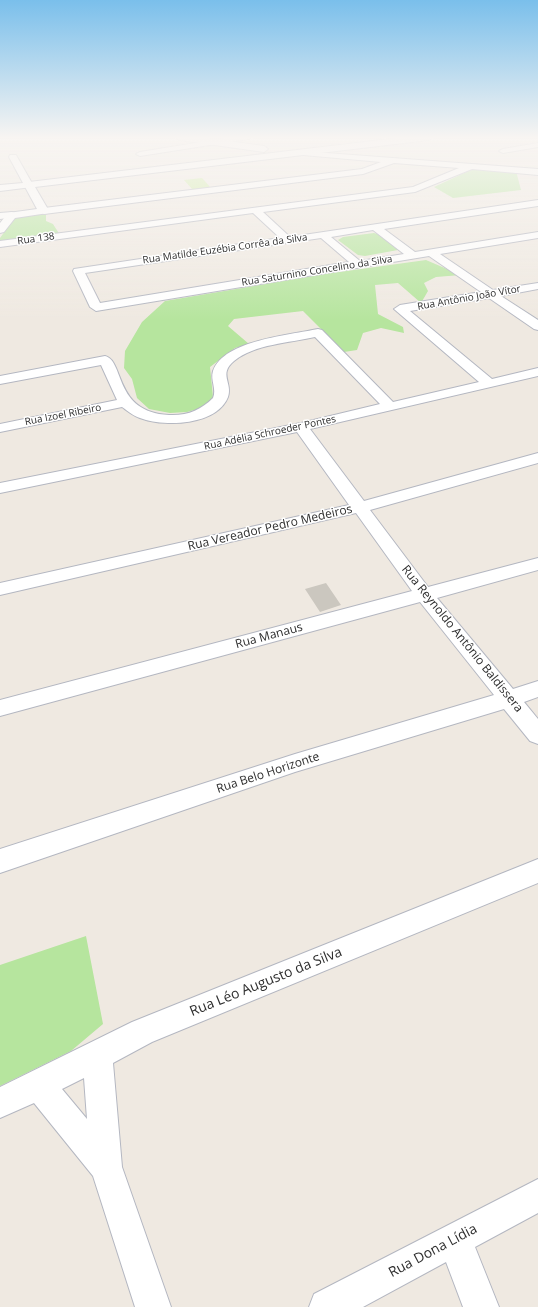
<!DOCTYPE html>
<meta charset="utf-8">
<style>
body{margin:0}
canvas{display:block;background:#efe9e1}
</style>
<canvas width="538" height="1307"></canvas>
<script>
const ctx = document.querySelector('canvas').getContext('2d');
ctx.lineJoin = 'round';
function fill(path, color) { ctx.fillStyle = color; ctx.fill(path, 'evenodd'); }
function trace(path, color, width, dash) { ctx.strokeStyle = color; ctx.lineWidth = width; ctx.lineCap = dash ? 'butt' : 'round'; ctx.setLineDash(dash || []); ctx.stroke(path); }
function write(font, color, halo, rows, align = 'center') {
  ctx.font = font + ' "Open Sans",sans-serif'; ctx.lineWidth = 3; ctx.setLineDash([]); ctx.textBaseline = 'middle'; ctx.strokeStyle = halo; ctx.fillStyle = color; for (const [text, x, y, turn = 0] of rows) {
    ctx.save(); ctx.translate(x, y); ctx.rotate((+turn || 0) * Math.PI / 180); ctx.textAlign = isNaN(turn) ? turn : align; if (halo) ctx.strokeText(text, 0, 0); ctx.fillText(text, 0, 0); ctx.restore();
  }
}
fill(new Path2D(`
 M475,168L516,171L521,190L453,198L434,187Z
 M46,212V221L53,224L60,235L0,243V238L16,216Z
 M374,233L380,235L398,250L365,256L358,255L338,240L343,237Z
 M426,260L461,275L436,277L424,283L428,291L421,303L398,283L375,285L378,314L403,327L404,333L381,328L363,333L357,350L344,352L303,311L234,319L228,326L249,344L235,348L210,367L213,397L205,407L187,412L170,413L149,409L137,398L132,379L124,368L125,351L142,322L165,301L325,274Z
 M86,936L103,1024L71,1051L0,1086V965Z`), '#b6e59e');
fill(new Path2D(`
 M202,178L211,188L193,190L184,180Z`), '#c9ec9a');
fill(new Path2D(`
 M326,583L341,605L320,612L305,589Z`), '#cbc7bf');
const street = new Path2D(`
 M232,137H252L248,139L140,156L136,154L140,152Z
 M538,143V147L503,153L499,151L503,149Z
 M300,151L538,169V175L472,169L415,192L263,212L290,237L538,200V206L384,229L415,252L538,232V238L440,254L493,290L538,283V289L501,296L538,320V330L534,329L489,298L410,311L492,379L538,368V376L310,429L364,501L538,453V463L370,510L428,587L538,558V570L437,598L513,689L538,681V697L524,702L538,719V744L530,741L504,709L295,772L0,873V849L295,754L494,695L420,602L0,716V700L412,591L356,513L0,595V583L349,505L297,432L0,493V483L301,423L380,404L315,337C289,343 255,344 234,361C218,374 233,383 228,397C217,425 167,427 143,419C135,417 129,412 122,407L0,432V424L117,400L101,365L0,384V376L105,356C125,361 113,412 169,415C187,416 201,410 213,398C217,389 210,380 213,371C224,340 290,335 318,329L322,330L393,402L479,382L394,309L400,305L481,292L429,256L96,311L90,307L73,271L74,269L280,238L253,213L0,247V241L413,187L459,168L394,163L363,174L44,214L39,211L44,208L362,169L381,162L303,155L299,153ZM373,230L404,254L360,261L331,237ZM321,238L349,262L100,303L85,273Z
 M10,155H16L33,185L32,187L0,191V185L23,183L9,157Z
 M12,212L15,213L17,215L15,217L0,219V213Z
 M538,859V883L152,1042L113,1063L122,1167L171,1307H135L93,1176L34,1103L0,1118V1087L132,1022ZM84,1078L87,1119L62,1089Z
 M538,1179V1213L475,1247L499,1307H463L446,1262L363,1307H309L314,1294Z`);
const secondary = new Path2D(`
 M175,137H199L264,146L268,149L264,152L179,140Z
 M406,137H433L429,140L35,187L49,211L48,213L15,218L4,232L0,233V223L8,213L37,209L24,185L29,182Z`);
trace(street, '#b4b7c1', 2);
trace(secondary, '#b4b7c1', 2);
fill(street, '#fff');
fill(secondary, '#fff');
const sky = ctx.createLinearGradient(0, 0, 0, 320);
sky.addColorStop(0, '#7abfeb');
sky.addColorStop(0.43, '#f8f5f2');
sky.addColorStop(1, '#f8f5f200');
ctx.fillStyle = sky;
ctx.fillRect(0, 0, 538, 320);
write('10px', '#2e2e2e', '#fff', [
 ["Rua 138",36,239,-8],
 ["Rua Matilde Euzébia Corrêa da Silva",225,249,-8],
 ["Rua Saturnino Concelino da Silva",317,271,-9],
 ["Rua Antônio João Vítor",469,298,-10],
 ["Rua Izoel Ribeiro",63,415,-11],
 ["Rua Adélia Schroeder Pontes",270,433,-12]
]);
write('12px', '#2e2e2e', '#fff', [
 ["Rua Vereador Pedro Medeiros",270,528,-13],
 ["Rua Manaus",269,636,-15],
 ["Rua Reynoldo Antônio Baldissera",462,639,51],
 ["Rua Belo Horizonte",268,773,-18]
]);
write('14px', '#2e2e2e', '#fff', [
 ["Rua Léo Augusto da Silva",266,982,-22],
 ["Rua Dona Lídia",433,1251,-28]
]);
</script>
